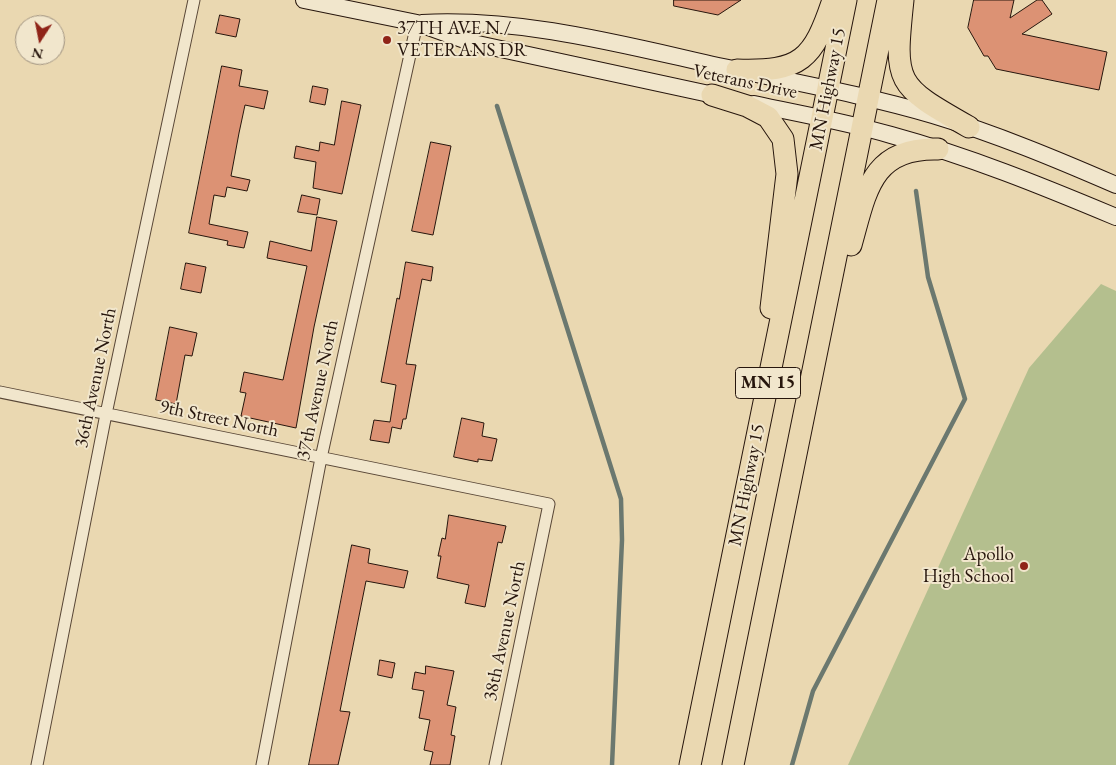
<!DOCTYPE html>
<style>
body{margin:0}
#map{position:relative;width:1116px;height:765px;overflow:hidden;background:#ead8b1;font-family:"EB Garamond",serif}
canvas{display:block}
.north{position:absolute;left:15px;top:15px;width:50px;height:50px;box-sizing:border-box;background:#f1e6cc;border:1px solid #a09380;border-radius:50%;rotate:191deg;font-size:14px;font-weight:700;line-height:20px;text-align:center;color:#27160d}
.north::after{content:'';display:block;margin:auto;width:18px;height:22px;background:#8f2418;clip-path:polygon(50% 0,100% 100%,50% 72%,0 100%)}
</style>
<div id="map">
<canvas width="1116" height="765"></canvas>
<div class="north">N</div>
</div>
<script>
const ctx = document.querySelector('canvas').getContext('2d');
ctx.lineJoin = 'round';
function fill(path, color) { ctx.fillStyle = color; ctx.fill(path, 'evenodd'); }
function trace(path, color, width, dash) { ctx.strokeStyle = color; ctx.lineWidth = width; ctx.lineCap = dash ? 'butt' : 'round'; ctx.setLineDash(dash || []); ctx.stroke(path); }
function write(font, color, halo, rows, align = 'center') {
  ctx.font = font + ' "EB Garamond",serif'; ctx.lineWidth = 4; ctx.setLineDash([]); ctx.textBaseline = 'middle'; ctx.strokeStyle = halo; ctx.fillStyle = color; for (const [text, x, y, turn = 0] of rows) {
    ctx.save(); ctx.translate(x, y); ctx.rotate((+turn || 0) * Math.PI / 180); ctx.textAlign = isNaN(turn) ? turn : align; if (halo) ctx.strokeText(text, 0, 0); ctx.fillText(text, 0, 0); ctx.restore();
  }
}
fill(new Path2D(`
 M1101,284L1116,291V765H848L1029,368Z`), '#b4bf8e');
trace(new Path2D(`
 M497,106L621,499L622,540L612,765
 M792,765L813,691L965,399L928,277L916,191`), '#6b786f', 4.5);
const building = new Path2D(`
 M674,0H741L718,15L674,6Z
 M974,0H1014L1010,18L1037,0H1042L1052,14L1022,34L1107,52L1099,90L996,69L988,56H984L968,28Z
 M220,15L240,19L236,37L216,33Z
 M222,66L242,70L239,86L268,91L264,109L245,105L239,133L231,176L250,180L247,191L227,187L225,197L214,195L209,224L248,232L244,248L227,245L228,241L189,233Z
 M313,86L328,89L325,105L310,102Z
 M342,101L361,105L342,194L313,188L316,162L294,158L296,146L319,151L320,142L334,145Z
 M431,142L451,146L433,235L412,231Z
 M302,195L320,199L317,215L298,212Z
 M317,217L337,221L314,327L296,428L241,416L246,393L240,392L244,372L283,380L307,266L267,258L270,241L311,251Z
 M406,262L433,267L431,281L422,279L406,364L416,365L406,419H403L401,429L392,427L389,443L370,440L374,420L390,422L396,385L381,382L397,298L399,299Z
 M186,263L206,267L201,293L181,289Z
 M170,327L197,333L192,356L185,355L176,404L156,400Z
 M462,418L484,423L482,436L497,439L492,461L478,459V462L454,457Z
 M449,515L506,526L502,543L498,542L485,607L465,603L469,585L437,578L441,556H438L442,538L445,539Z
 M352,545L370,549L368,563L408,571L404,588L366,581L340,711L350,712L338,765H309Z
 M380,660L395,663L392,678L378,675Z
 M426,666L454,671L447,705L456,707L451,735L455,736L450,765H430L433,752L424,750L430,720L419,718L424,691L412,689L415,672L425,674Z`);
fill(building, '#dc9274');
trace(building, '#27160d', 1);
const street = new Path2D(`
 M0,392L549,504L495,765
 M37,765L106,414L194,0
 M262,765L321,458L417,23`);
const secondary = new Path2D(`
 M304,0L417,23L473,43L723,97
 M422,23C518,18 612,42 705,63C781,80 858,93 933,115C996,134 1056,159 1116,185
 M754,104C800,114 846,122 891,135C968,156 1042,186 1116,217`);
const highway = new Path2D(`
 M903,0C894,84 895,85 969,127
 M737,70C801,72 813,60 833,0
 M712,95L747,106L768,117L783,139L787,174L771,308
 M851,245C866,192 871,147 938,149
 M690,765L846,0
 M733,765L888,0`);
trace(street, '#584636', 13);
trace(secondary, '#27160d', 18);
trace(highway, '#27160d', 23);
trace(street, '#f1e6cc', 11);
trace(secondary, '#f1e6cc', 16);
trace(highway, '#ead8b1', 21);
for (const [x, y, r, color] of [
 [387,40,5,"#8f2418"],
 [1024,566,5,"#8f2418"]
]) { const dot = new Path2D(); dot.arc(x, y, r, 0, 2 * Math.PI); ctx.fillStyle = color; ctx.fill(dot); trace(dot, '#f1e6cc', 2); }
for (const [x, y, w] of [
 [768,383,65]
]) { const box = new Path2D(); box.roundRect(x - w / 2, y - 15.5, w, 31, 4); ctx.fillStyle = '#f1e6cc'; ctx.fill(box); trace(box, '#27160d', 1); }
write('bold 18px', '#27160d', null, [
 ["MN 15",768,383]
]);
write('19px', '#27160d', '#f1e6cc', [
 ["37TH AVE N /",397,29],
 ["VETERANS DR",397,51],
 ["Apollo",1014,555,"right"],
 ["High School",1014,577,"right"]
], 'left');
write('19px', '#27160d', '#f1e6cc', [
 ["Veterans Drive",745,82,12],
 ["MN Highway 15",828,89,-79],
 ["36th Avenue North",96,378,-78],
 ["37th Avenue North",318,390,-78],
 ["9th Street North",219,419,12],
 ["MN Highway 15",747,485,-79],
 ["38th Avenue North",505,631,-78]
]);
</script>
